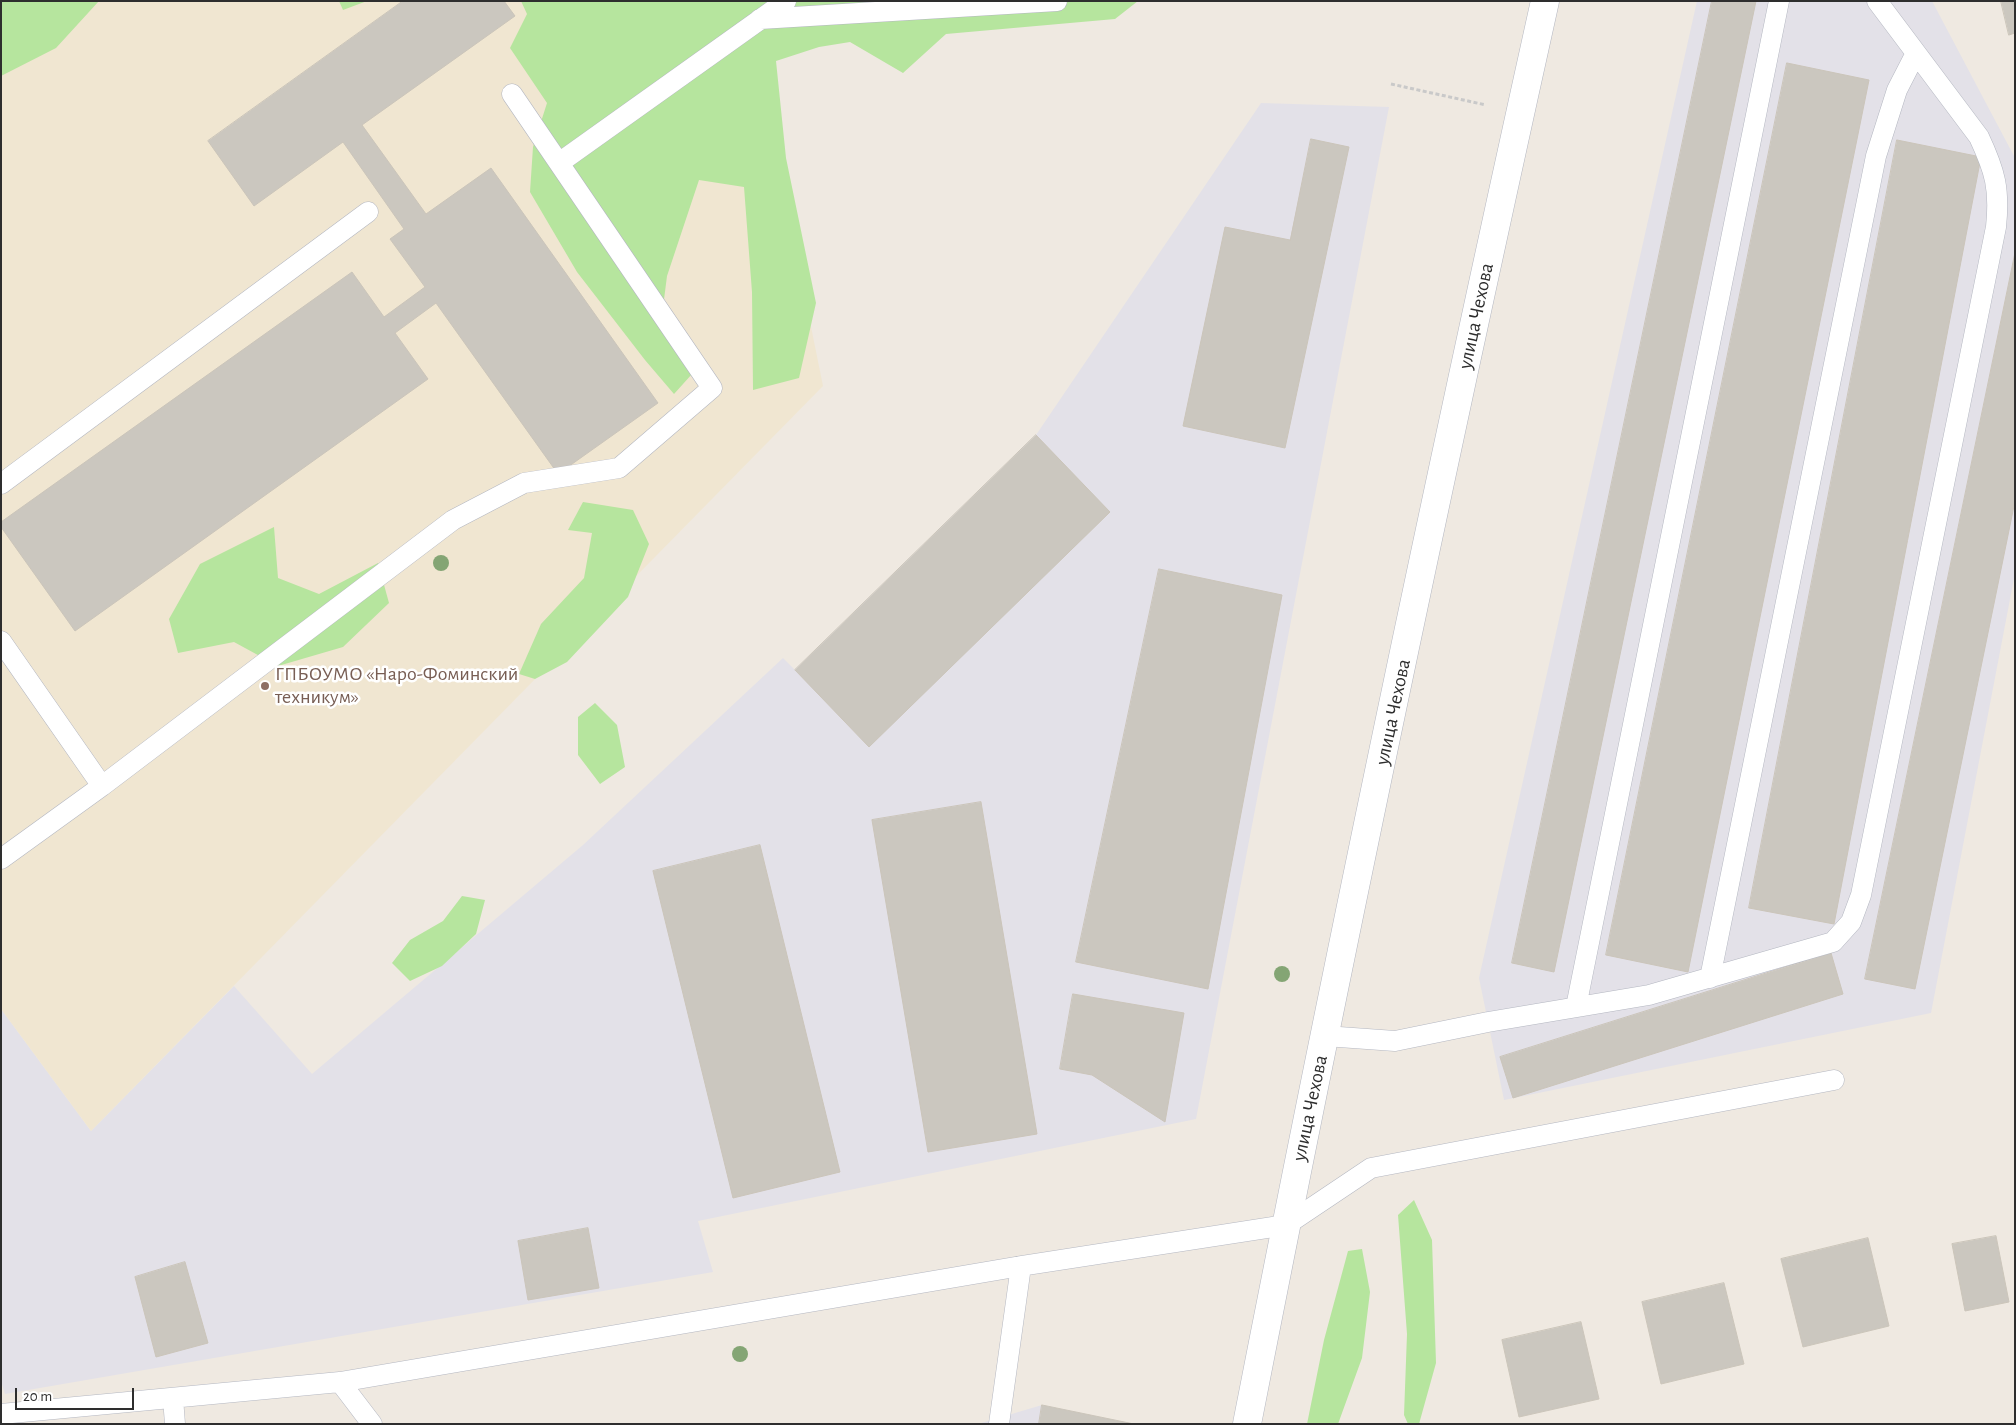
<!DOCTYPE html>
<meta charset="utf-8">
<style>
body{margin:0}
#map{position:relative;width:2016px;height:1425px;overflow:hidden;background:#efe9e1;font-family:"Alegreya Sans",sans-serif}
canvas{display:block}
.frame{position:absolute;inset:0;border:2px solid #2e2e2e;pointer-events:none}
.scale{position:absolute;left:15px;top:1388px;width:119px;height:22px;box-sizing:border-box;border:2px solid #2e2e2e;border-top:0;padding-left:6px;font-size:15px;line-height:18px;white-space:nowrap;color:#2e2e2e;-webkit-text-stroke:4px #fff;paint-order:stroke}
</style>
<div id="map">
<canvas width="2016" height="1425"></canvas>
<div class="frame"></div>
<div class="scale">20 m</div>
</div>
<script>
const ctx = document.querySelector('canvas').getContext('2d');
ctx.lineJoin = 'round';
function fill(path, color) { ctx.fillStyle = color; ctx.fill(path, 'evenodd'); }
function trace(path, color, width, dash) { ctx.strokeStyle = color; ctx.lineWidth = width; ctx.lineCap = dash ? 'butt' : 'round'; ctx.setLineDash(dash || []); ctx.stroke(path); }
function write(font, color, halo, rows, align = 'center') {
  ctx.font = font + ' "Alegreya Sans",sans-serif'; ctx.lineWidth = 5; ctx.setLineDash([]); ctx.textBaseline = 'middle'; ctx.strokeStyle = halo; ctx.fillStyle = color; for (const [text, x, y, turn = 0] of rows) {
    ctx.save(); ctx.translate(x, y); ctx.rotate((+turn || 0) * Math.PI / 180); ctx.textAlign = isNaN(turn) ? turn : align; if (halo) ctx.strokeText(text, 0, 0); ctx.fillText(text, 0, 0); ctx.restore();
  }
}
fill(new Path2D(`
 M1697,1H1932L2015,158V573L1931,1013L1504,1100L1479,978Z
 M1261,103L1389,107L1196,1119L698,1221L713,1272L5,1394L1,1381V1009L91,1131L234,986L312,1074L583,845L783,658L795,670L1036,435Z
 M1042,1405L1134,1424H978Z`), '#e3e1e8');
fill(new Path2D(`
 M1,1H745L823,386L91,1131L1,1009Z`), '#f0e6d1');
fill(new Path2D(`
 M1,1H99L56,48L1,76Z
 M339,1H367L343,10Z
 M521,1H1138L1115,19L946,34L903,73L850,42L819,47L776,61L786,158L816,303L799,378L753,390L752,292L744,187L699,180L667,276L661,323L692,374L674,394L645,360L577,272L530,192L533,147L547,103L510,48L527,14Z
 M583,502L633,510L649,544L628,597L567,662L535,679L519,674L541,624L584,578L592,533L568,530Z
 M274,527L278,578L319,594L378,563L389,603L343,647L278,666L234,642L178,653L169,619L200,564Z
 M595,703L617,725L625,767L600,784L578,755V717Z
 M462,896L485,900L476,934L442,966L410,981L392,963L410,940L443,921Z
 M1414,1200L1432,1240L1436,1363L1419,1424H1408L1404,1415L1407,1334L1398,1215Z
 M1362,1249L1370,1292L1362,1358L1338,1424H1307L1324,1340L1348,1251Z`), '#b6e59e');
const building = new Path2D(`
 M403,1H504L515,16L362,125L426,214L491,168L658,403L558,474L436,303L395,333L428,379L75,631L1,527V522L352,272L384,317L425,287L390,239L404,229L343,142L254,206L208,141Z
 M1712,1H1756L1554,972L1512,963Z
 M2001,1H2015V33L2009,35Z
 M1787,63L1869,80L1688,972L1606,955Z
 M1311,139L1349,147L1285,448L1183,426L1225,227L1290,240Z
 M1897,140L1981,157L1834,924L1749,908Z
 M2015,253V501L1915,989L1865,979Z
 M1036,435L1110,512L869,747L795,670Z
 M1159,569L1282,595L1208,989L1076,962Z
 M981,802L1037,1134L928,1152L872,820Z
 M760,845L840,1172L733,1198L653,871Z
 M1831,953L1843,994L1513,1098L1500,1057Z
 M1073,994L1184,1013L1165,1122L1092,1075L1060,1069Z
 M588,1228L599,1288L528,1300L518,1241Z
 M1996,1236L2009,1302L1965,1311L1952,1244Z
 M1868,1238L1889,1326L1803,1347L1781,1259Z
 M185,1262L208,1343L156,1357L135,1277Z
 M1724,1283L1744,1364L1661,1384L1642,1302Z
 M1581,1322L1599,1399L1519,1417L1502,1340Z
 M1042,1405L1134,1424H1039Z`);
fill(building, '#cbc7bf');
trace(building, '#cbc5ba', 1);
const lane = new Path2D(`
 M760,19L1057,1
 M559,163L786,1
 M1,484L368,212
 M1,641L102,786L1,859
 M102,786L453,520L524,483L619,468L712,388L512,94
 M1710,978L1876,156L1897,90L1916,53
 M1576,1007L1779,1
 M1325,1036L1395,1041L1488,1022L1649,995L1833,942L1851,922L1861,895L1996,227C2000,189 1995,171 1979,137L1877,1
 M340,1382L372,1424
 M173,1398L175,1424
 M1,1414L340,1382L1021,1266L1286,1225L1371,1168L1834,1080
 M999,1424L1021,1266`);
const street = new Path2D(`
 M1247,1424C1340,948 1440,474 1545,1`);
trace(lane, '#b4b7c1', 21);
trace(street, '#b4b7c1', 29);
trace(new Path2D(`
 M1391,84L1486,105`), '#c9c9c9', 3, [4, 2.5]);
trace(lane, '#fff', 20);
trace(street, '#fff', 28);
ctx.fillStyle = '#84a574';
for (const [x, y] of [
 [441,563],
 [1282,974],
 [740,1354]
]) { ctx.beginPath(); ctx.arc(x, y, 8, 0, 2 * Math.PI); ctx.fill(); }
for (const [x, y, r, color] of [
 [265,686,5,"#8d6e63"]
]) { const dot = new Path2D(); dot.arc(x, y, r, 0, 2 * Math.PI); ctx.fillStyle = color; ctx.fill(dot); trace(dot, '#fff', 2); }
write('20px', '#2e2e2e', '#fff', [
 ["улица Чехова",1476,316,-78],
 ["улица Чехова",1393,712,-78],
 ["улица Чехова",1310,1108,-78]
]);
write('20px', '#785e54', '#fff', [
 ["ГПБОУМО «Наро-Фоминский",275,674],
 ["техникум»",275,697]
], 'left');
</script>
